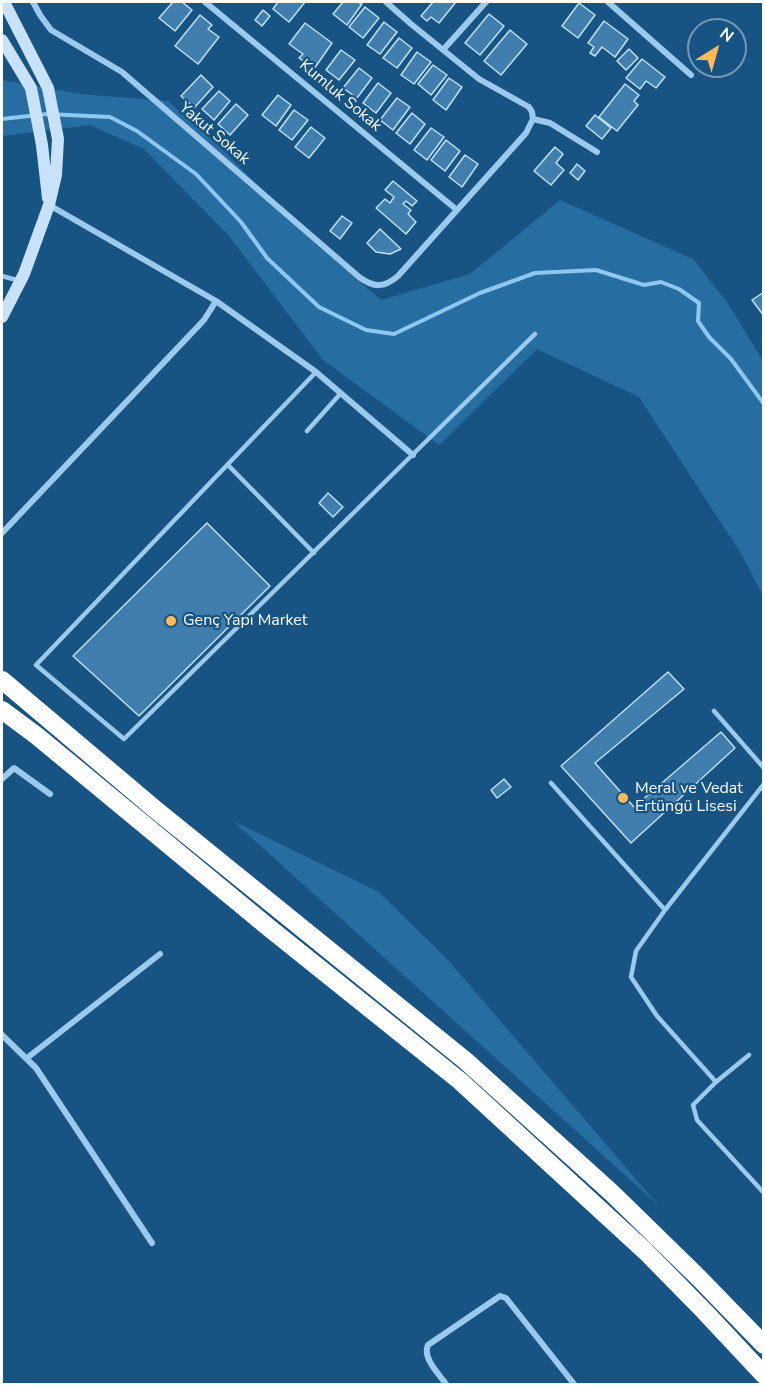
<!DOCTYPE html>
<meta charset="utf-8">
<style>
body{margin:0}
#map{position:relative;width:765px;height:1386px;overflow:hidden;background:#185483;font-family:"Nunito Sans",sans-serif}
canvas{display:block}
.frame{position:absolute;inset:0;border:3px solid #fff;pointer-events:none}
.north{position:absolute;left:687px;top:18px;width:60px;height:60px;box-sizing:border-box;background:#185483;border:2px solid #7498b5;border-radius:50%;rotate:37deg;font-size:16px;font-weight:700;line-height:24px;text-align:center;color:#fff}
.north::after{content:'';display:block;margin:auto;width:21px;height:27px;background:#ffba57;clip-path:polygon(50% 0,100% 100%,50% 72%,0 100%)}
</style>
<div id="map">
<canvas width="765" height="1386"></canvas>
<div class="frame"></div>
<div class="north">N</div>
</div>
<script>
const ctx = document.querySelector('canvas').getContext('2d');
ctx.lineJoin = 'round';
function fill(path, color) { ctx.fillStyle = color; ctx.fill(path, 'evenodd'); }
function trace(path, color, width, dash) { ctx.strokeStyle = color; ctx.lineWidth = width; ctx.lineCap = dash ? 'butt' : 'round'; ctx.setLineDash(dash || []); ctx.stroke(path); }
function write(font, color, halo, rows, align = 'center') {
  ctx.font = font + ' "Nunito Sans",sans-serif'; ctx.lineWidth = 4.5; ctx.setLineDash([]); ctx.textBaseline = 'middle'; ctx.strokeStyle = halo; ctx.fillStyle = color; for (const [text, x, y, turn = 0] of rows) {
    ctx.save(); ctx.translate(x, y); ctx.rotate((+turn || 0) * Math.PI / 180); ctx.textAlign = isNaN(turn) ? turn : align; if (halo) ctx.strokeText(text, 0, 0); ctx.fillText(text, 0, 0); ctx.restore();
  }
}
fill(new Path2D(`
 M2,80L81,94L168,101L225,152L310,239L381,300L470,274L560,200L693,259L727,302L763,361V596L742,555L639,397L537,349L439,445L323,360L229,236L144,149L90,125L2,136Z
 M233,821L379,892L449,961L658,1205Z`), '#266da1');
trace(new Path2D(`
 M2,119L47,114L110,117L137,131L196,174L241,222L267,258L319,307L366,330L394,334L480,293L535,273L596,270L644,285L661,282L679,289L699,303L698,321L709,337L731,359L764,404`), '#8ec7ef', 4);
const building = new Path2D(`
 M173,2H182L192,10L175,31L159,18Z
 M278,2H305L289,22L273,9Z
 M343,2H358L362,4L347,25L333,14Z
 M433,2H456L439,23L431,17L427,21L421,16Z
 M579,3L595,15L578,38L562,26Z
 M365,7L379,18L363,38L349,27Z
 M263,10L270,16L262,26L255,20Z
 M489,14L504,26L480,55L465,43Z
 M200,15L212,25L208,29L219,37L198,64L175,46Z
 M604,21L628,39L615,57L602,47L595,56L590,53L594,47L588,43Z
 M384,22L397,32L380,54L367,45Z
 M305,23L332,43L314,69L299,58L303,54L289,44Z
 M510,30L527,44L501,75L484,61Z
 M399,38L412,48L397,68L383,58Z
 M629,49L638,58L626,70L617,61Z
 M341,50L355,60L339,80L326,70Z
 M417,52L431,62L414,84L401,75Z
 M642,59L665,77L656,88L646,81L640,89L626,78Z
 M433,65L447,75L431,95L418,84Z
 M359,68L372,78L357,98L343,88Z
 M201,75L213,87L194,108L181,96Z
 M449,78L462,87L446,110L433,100Z
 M378,83L391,93L376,113L363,103Z
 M625,84L639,95L634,101L638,105L617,131L599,117Z
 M219,91L230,101L214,120L202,109Z
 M278,95L291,105L276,126L262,115Z
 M397,98L410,107L393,130L380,120Z
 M236,104L248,115L230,135L218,124Z
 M294,110L308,120L292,140L279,130Z
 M412,113L425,124L410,144L396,133Z
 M595,115L611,128L602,139L586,126Z
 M311,127L325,138L309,158L295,147Z
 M431,128L444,137L427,160L414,150Z
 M446,140L460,151L445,171L431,160Z
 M555,147L563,154L556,163L564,170L551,185L534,171Z
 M465,155L478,164L462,187L449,177Z
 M577,164L585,171L578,180L570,173Z
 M393,181L417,201L412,206L406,201L403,204L411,210L408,214L416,222L406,234L376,208L385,199L390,203L394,197L385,190Z
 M342,216L352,223L340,239L330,231Z
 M380,229L401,249L390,254L376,252L367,243Z
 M764,292V316L752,300Z
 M328,493L343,507L333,517L319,503Z
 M207,523L270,586L139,716L73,656Z
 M668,672L684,689L595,763L634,807L721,732L735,748L631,843L561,766Z
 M504,779L511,787L497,798L491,790Z`);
fill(building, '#407fad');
trace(building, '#c1e1f9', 1.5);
trace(new Path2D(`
 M2,276L20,281
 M316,372L36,665L124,739L535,334
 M307,431L341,393
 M228,465L314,553
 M714,711L764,768
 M551,783L665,910L636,951L631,977L657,1016L716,1082L693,1105L697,1120L764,1193
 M665,910L764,784
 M716,1082L749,1055`), '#9ccaec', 4.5);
trace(new Path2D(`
 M33,2L40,15L51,30L122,72L359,277C374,288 384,288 398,276L526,133L533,119
 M205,2L457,210
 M386,2L411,24L479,79L529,107L532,112L533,119
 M608,2L691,75
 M443,50L486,2
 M533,119L550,123L597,152
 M49,205L216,301L316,372L413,455
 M2,533L204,320L216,301
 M2,779L14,768L50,794
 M2,1035L36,1068L152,1243
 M27,1058L160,954
 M446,1384C439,1374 422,1358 428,1345L500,1296L506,1298L574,1384`), '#9ccaec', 6);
trace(new Path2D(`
 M2,40L31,88L42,145L48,198
 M2,317L24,274L49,205L56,175L58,139L48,88L4,2`), '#c8e3f9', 12);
trace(new Path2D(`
 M2,680L156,810L466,1061L613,1194L699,1278L764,1345
 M2,710L37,736L268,927L460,1081L645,1251L704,1311L764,1375`), '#fff', 18);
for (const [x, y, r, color] of [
 [171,621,6,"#ffba57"],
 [623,798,6,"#ffba57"]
]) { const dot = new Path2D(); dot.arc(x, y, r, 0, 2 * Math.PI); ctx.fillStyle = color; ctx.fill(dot); trace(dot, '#185483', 2); }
write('16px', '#fff', '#185483', [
 ["Kumluk Sokak",340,96,40],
 ["Yakut Sokak",214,134,40]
]);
write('16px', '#fff', '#185483', [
 ["Genç Yapı Market",183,621],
 ["Meral ve Vedat",635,789],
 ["Ertüngü Lisesi",635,807]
], 'left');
</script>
